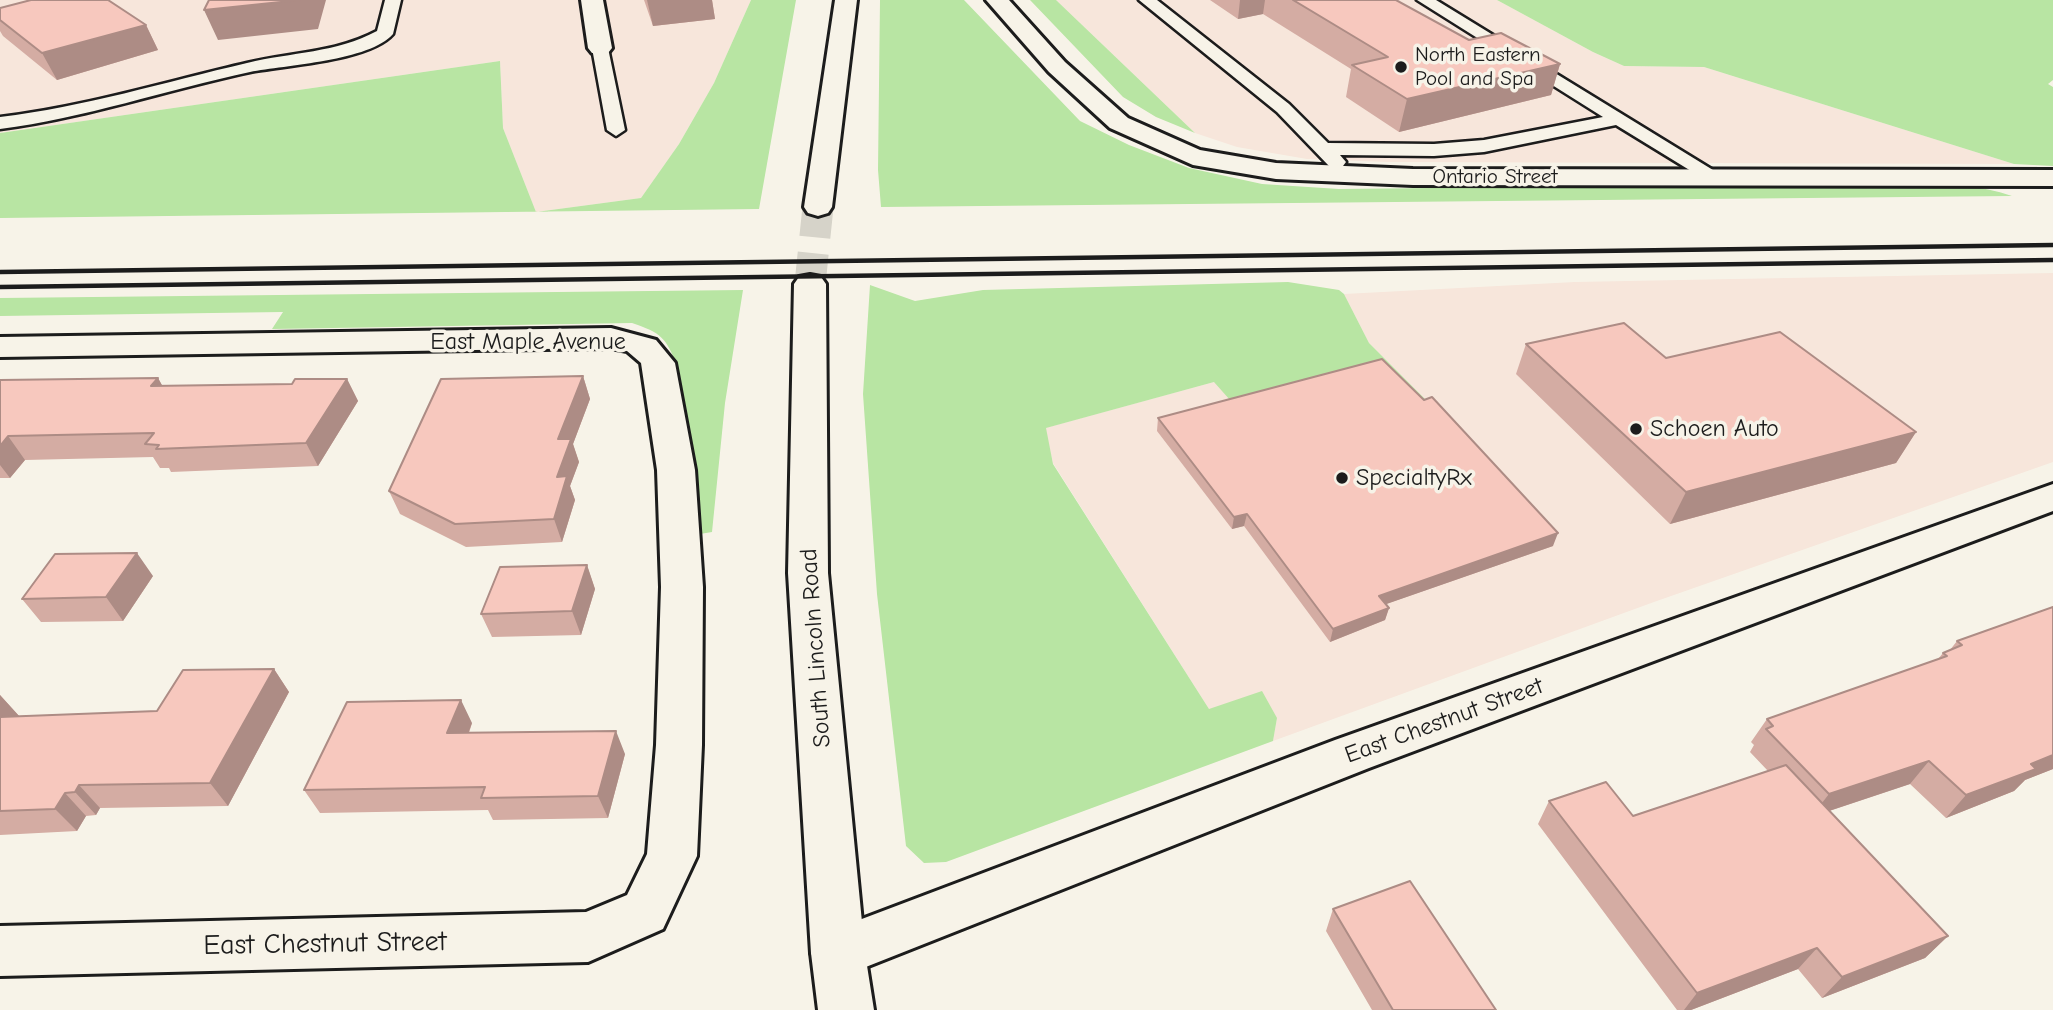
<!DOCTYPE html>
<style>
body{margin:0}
canvas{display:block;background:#f7f3e8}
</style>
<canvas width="2053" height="1010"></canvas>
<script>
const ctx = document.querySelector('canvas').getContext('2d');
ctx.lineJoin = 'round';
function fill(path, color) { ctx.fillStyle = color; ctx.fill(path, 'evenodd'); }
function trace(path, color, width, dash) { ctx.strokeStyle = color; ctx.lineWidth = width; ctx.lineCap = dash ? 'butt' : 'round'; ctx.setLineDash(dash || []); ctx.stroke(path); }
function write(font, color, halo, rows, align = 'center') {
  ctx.font = font + ' "Comic Neue",sans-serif'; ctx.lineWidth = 7; ctx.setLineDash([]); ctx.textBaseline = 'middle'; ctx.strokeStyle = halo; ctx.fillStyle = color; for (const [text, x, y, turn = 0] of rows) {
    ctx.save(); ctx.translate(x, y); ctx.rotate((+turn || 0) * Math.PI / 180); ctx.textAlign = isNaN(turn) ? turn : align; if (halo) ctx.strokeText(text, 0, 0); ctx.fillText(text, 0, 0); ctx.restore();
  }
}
fill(new Path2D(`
 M0,0H751L714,83L679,144L641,198L536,212L503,128L500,61L0,133Z
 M1056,0H1497L1593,52L1624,66L1704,67L2014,164L1387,162L1307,159L1237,147L1195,133Z
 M2053,273V462L1654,602L1273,741L1277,718L1209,709L1053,463L1045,428L1214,382L1425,399L1369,343L1344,294L1575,282Z`), '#f7e6db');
fill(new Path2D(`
 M751,0H796L759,209L0,218V133L500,61L503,128L536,212L641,198L679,144L714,83Z
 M880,0H964L1080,121L1129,145L1189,168L1262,184L1339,189L1916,183C1949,184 1980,185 2012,196L881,207L878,170Z
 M1030,0H1056L1195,133L1156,117L1123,97Z
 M1497,0H2053V80L2048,84L2053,87V166L2014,164L1704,67L1624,66L1593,52Z
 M1288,282L1339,290L1344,294L1369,343L1426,400L1238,409L1214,382L1046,428L1053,464L1209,709L1262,691L1277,718L1273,741L946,862L924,863L906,846L877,594L863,394L870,285L915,301L983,290Z
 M743,290L725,403L712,532L700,534L677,366C666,337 661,333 632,323L272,329L283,312L0,316V298Z`), '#b8e5a3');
trace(new Path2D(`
 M810,284L818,207`), '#d6d3c9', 31, [31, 16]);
const lane = new Path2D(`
 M385,0H401L393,34C370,61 285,65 250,72C166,90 85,118 0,129V117C84,107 165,82 247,63C292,52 336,53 377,31Z
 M1139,0H1157L1289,104L1328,143L1434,144L1484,140L1603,117L1417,0H1436L1726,178L1723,182H1709L1616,125L1484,152L1434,156L1340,155L1346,162L1343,166H1329L1277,112Z
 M600,43L608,48L625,130L616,136L607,130L592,48Z`);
const street = new Path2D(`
 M581,0H603L612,48L608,53H592L588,48Z
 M986,0H1009L1065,62L1128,118L1200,150L1276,163L1413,169L2053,170V186L1413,185L1276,179L1193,165L1110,128L1049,72Z
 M611,328L656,340L675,363L695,470L703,587L702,745L697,856L663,929L588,962L0,976V926L586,912L627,895L647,854L656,745L661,587L657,470L641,363L627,351L611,348L0,357V337Z
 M2053,484V511L1369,768L838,978L819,971L811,953L819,935L838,928L1335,740Z`);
const secondary = new Path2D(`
 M835,0H857L832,207L828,213L818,216L808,213L804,207Z
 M810,275L821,277L826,284L828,573L865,953L874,1010H818L811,953L788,573L794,284L799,277Z`);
trace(lane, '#1c1c1c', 5);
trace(street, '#1c1c1c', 6);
trace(secondary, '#1c1c1c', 6);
fill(lane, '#f7f3e8');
fill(street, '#f7f3e8');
fill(secondary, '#f7f3e8');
trace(new Path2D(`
 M0,272L2053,245
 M0,287L2053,260`), '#1c1c1c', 4.5);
fill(new Path2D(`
 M644,0H712L715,19L653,26Z
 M1210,0H1396L1469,40L1560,64L1551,95L1399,132L1346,97L1351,69L1263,14L1238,19Z
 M0,8L146,25L158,50L57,80L3,36L0,31Z
 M1526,344L1666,358L1916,432L1896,463L1670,524L1516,374Z
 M583,376L590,399L573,444L579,462L570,486L575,500L562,542L466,547L400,514L389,491Z
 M158,378L162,386L292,384L347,379L358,401L318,466L171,472L169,468H160L153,457L25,460L10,478H0V380Z
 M1158,418L1553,546L1386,604L1389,608L1385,620L1330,642L1244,526L1232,529L1157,431Z
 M587,565L595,589L581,635L492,637L481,614Z
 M153,576L123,621L41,622L22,599Z
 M2053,607V769L2025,780L2014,791L1946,818L1910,784L1829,811L1948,936L1925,958L1822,998L1798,969L1691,1010H1677L1538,824L1549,801L1633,816L1768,771L1750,752L1754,745L1751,742L1767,719L1938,659L1943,653L1950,650L1957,641Z
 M274,669L289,692L228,806L100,808L96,815L86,816L77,831L0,835V695L19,716L157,711Z
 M472,723L469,733L625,754L608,818L493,820L488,810L320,813L304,790Z
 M1333,909L1496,1010H1372L1326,931Z`), '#d4aca3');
fill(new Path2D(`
 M300,0H326L318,29L218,40L204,10Z
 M647,0H712L715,19L653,26Z
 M1240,0H1265L1263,14L1238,19Z
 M146,25L158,50L57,80L42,53Z
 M1560,64L1551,95L1399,132L1407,99Z
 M583,376L590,399L573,444L579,462L570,486L575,500L562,542L554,519L558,439Z
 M158,378L171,401L151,386Z
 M347,379L358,401L318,466L306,443Z
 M1916,432L1896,463L1670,524L1686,492Z
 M8,436L25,460L10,478L0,465V446Z
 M1247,514L1244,526L1232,529L1234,517Z
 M1558,533L1553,546L1375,608L1379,596Z
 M137,553L153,576L123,621L106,597Z
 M587,565L595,589L581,635L572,611Z
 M1389,608L1385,620L1330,642L1333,629Z
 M274,669L289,692L228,806L210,783Z
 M0,695L20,717L0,737Z
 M461,700L472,723L460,756L447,733Z
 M616,731L625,754L608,818L598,796Z
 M2053,755V769L2025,780L2014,791L1946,818L1966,795L2031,764Z
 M1929,761L1910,784L1811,817L1829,794Z
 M79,785L100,808L96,815L75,792Z
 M65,793L86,816L77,831L55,809Z
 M1948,936L1925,958L1822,998L1842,977Z
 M1817,948L1798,969L1691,1010H1684L1697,993Z`), '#ad8c85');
const building = new Path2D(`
 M31,0H108L146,25L42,53L0,20V8Z
 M209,0H300L204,10Z
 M1293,0H1396L1469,40L1501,33L1560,64L1407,99L1352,65L1388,57Z
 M1624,323L1666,358L1780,332L1916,432L1686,492L1526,344Z
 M1382,359L1424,400L1432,397L1558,533L1379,596L1389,608L1333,629L1247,514L1234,517L1158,418Z
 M583,376L558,439H571L557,477L567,476L554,519L455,524L389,491L441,379Z
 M158,378L151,386L292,384L295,379H347L306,443L156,449L159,445L145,444L154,433L8,436L0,446V380Z
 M137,553L106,597L22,599L55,554Z
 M587,565L572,611L481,614L500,567Z
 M2053,607V755L2031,764L2036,769L1966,795L1929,761L1829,794L1766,729L1773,726L1767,719L1947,656L1943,653L1962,645L1957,641Z
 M274,669L210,783L79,785L75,792L65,793L55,809L0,811V717L157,711L183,670Z
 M461,700L447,733L616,731L598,796L481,798L485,787L304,790L347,702Z
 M1786,765L1948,936L1842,977L1817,948L1697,993L1549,801L1606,782L1633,816Z
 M1410,881L1496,1010H1393L1333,909Z`);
fill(building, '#f7c8be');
trace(building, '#ad8c85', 2);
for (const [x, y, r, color] of [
 [1401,67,7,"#1c1c1c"],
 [1636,429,7,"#1c1c1c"],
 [1342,478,7,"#1c1c1c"]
]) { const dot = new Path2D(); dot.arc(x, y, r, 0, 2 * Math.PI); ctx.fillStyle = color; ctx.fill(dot); trace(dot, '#f7f3e8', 2.5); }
write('21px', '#1c1c1c', '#f7f3e8', [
 ["North Eastern",1415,55],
 ["Pool and Spa",1415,79]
], 'left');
write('21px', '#1c1c1c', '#f7f3e8', [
 ["Ontario Street",1495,177]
]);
write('24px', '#1c1c1c', '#f7f3e8', [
 ["East Maple Avenue",528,342],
 ["South Lincoln Road",816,648,-94],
 ["East Chestnut Street",1444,721,-20]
]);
write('24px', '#1c1c1c', '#f7f3e8', [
 ["Schoen Auto",1650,429],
 ["SpecialtyRx",1356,478]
], 'left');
write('28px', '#1c1c1c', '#f7f3e8', [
 ["East Chestnut Street",325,944,-1]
]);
</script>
